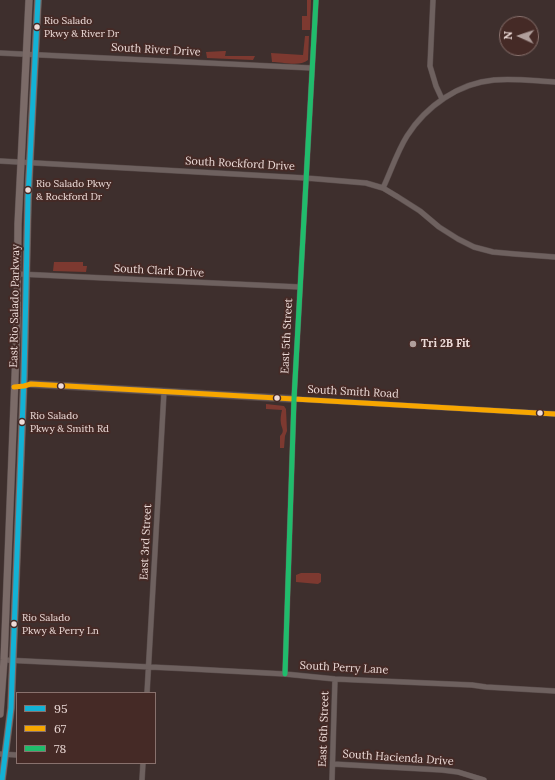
<!DOCTYPE html>
<style>
body{margin:0}
#map{position:relative;width:555px;height:780px;overflow:hidden;background:#3e2f2d;font-family:Lora,serif}
canvas{display:block}
.legend{position:absolute;left:16px;top:692px;width:140px;height:72px;box-sizing:border-box;background:#452a26;border:1px solid #88716d;margin:0;padding:5px 7px;list-style:none;font-size:12px;color:#eddbd8}
.legend li{display:flex;align-items:center;gap:8px;height:20px}
.legend b{width:20px;border:1px solid #88716d}
.north{position:absolute;left:499px;top:16px;width:40px;height:40px;box-sizing:border-box;background:#452a26;border:1px solid #88716d;border-radius:50%;rotate:273deg;font-size:11px;font-weight:700;line-height:16px;text-align:center;color:#eddbd8}
.north::after{content:'';display:block;margin:auto;width:14px;height:18px;background:#b09f9c;clip-path:polygon(50% 0,100% 100%,50% 72%,0 100%)}
</style>
<div id="map">
<canvas width="555" height="780"></canvas>
<ul class="legend">
<li><b style="height:5px;background:#13b2d5"></b>95</li>
<li><b style="height:5px;background:#f7a600"></b>67</li>
<li><b style="height:5px;background:#20bc6c"></b>78</li>
</ul>
<div class="north">N</div>
</div>
<script>
const ctx = document.querySelector('canvas').getContext('2d');
ctx.lineJoin = 'round';
function fill(path, color) { ctx.fillStyle = color; ctx.fill(path, 'evenodd'); }
function trace(path, color, width, dash) { ctx.strokeStyle = color; ctx.lineWidth = width; ctx.lineCap = dash ? 'butt' : 'round'; ctx.setLineDash(dash || []); ctx.stroke(path); }
function write(font, color, halo, rows, align = 'center') {
  ctx.font = font + ' Lora,serif'; ctx.lineWidth = 4; ctx.setLineDash([]); ctx.textBaseline = 'middle'; ctx.strokeStyle = halo; ctx.fillStyle = color; for (const [text, x, y, turn = 0] of rows) {
    ctx.save(); ctx.translate(x, y); ctx.rotate((+turn || 0) * Math.PI / 180); ctx.textAlign = isNaN(turn) ? turn : align; if (halo) ctx.strokeText(text, 0, 0); ctx.fillText(text, 0, 0); ctx.restore();
  }
}
fill(new Path2D(`
 M307,0H311L310,30H302V16H307Z
 M305,36H309L308,60C300,67 282,62 272,62L271,53L303,55Z
 M224,51H226L225,56H255L253,60L207,58L206,52Z
 M54,262H83V266H87L86,272L53,271Z
 M266,404L284,406L286,409L287,431L285,436L284,448H280V436C285,431 282,429 281,424C280,419 281,414 282,410L266,409Z
 M301,573H319L321,574V582L318,584L296,582V575Z`), '#7d3930');
const minor = new Path2D(`
 M433,0L430,66L436,86L442,99
 M0,53L312,68
 M0,161L306,178L366,183L383,188L398,197L420,211L439,227L458,239L474,247L493,252L515,254L555,257
 M383,188C391,171 397,152 407,136C426,106 459,83 494,80C514,78 535,81 555,82
 M18,274L300,287
 M294,399L555,414
 M4,660L192,669L285,674L335,679L472,685L486,687L555,691
 M285,674L294,399L316,0
 M147,693L164,392
 M0,754L17,755
 M333,764L442,770L458,772L484,780
 M142,780L143,763
 M332,780L335,679`);
const tertiary = new Path2D(`
 M31,384L294,399`);
const secondary = new Path2D(`
 M0,714L4,660L17,326L18,224L29,0
 M2,780L11,708L24,376L28,199L38,0`);
trace(minor, '#584b4a', 6);
trace(tertiary, '#584b4a', 8);
trace(secondary, '#584b4a', 8);
trace(minor, '#6e615f', 5);
trace(tertiary, '#6e615f', 6);
trace(secondary, '#7b6b68', 7);
trace(new Path2D(`
 M2,780L11,708L24,376L28,199L38,0`), '#13b2d5', 5);
trace(new Path2D(`
 M14,387L24,386L31,384L103,388L555,414`), '#f7a600', 5);
trace(new Path2D(`
 M285,674L294,399L316,0`), '#20bc6c', 5);
for (const [x, y, r, color] of [
 [37,27,3.5,"#eddbd8"],
 [28,190,3.5,"#eddbd8"],
 [413,344,4,"#b09f9c"],
 [61,386,3.5,"#eddbd8"],
 [277,398,3.5,"#eddbd8"],
 [540,413,3.5,"#eddbd8"],
 [22,422,3.5,"#eddbd8"],
 [14,624,3.5,"#eddbd8"]
]) { const dot = new Path2D(); dot.arc(x, y, r, 0, 2 * Math.PI); ctx.fillStyle = color; ctx.fill(dot); trace(dot, '#452a26', 1.5); }
write('10px', '#eddbd8', '#452a26', [
 ["Rio Salado",44,21],
 ["Pkwy & River Dr",44,34],
 ["Rio Salado Pkwy",36,184],
 ["& Rockford Dr",36,197],
 ["Rio Salado",30,416],
 ["Pkwy & Smith Rd",30,429],
 ["Rio Salado",22,618],
 ["Pkwy & Perry Ln",22,631]
], 'left');
write('11px', '#eddbd8', '#452a26', [
 ["South River Drive",156,50,3],
 ["South Rockford Drive",240,164,3],
 ["South Clark Drive",159,271,3],
 ["East Rio Salado Parkway",15,306,-89],
 ["East 5th Street",287,336,-87],
 ["South Smith Road",353,392,3],
 ["East 3rd Street",146,542,-87],
 ["South Perry Lane",344,668,3],
 ["East 6th Street",324,729,-88],
 ["South Hacienda Drive",398,758,4]
]);
write('bold 11px', '#eddbd8', '#452a26', [
 ["Tri 2B Fit",421,344]
], 'left');
</script>
